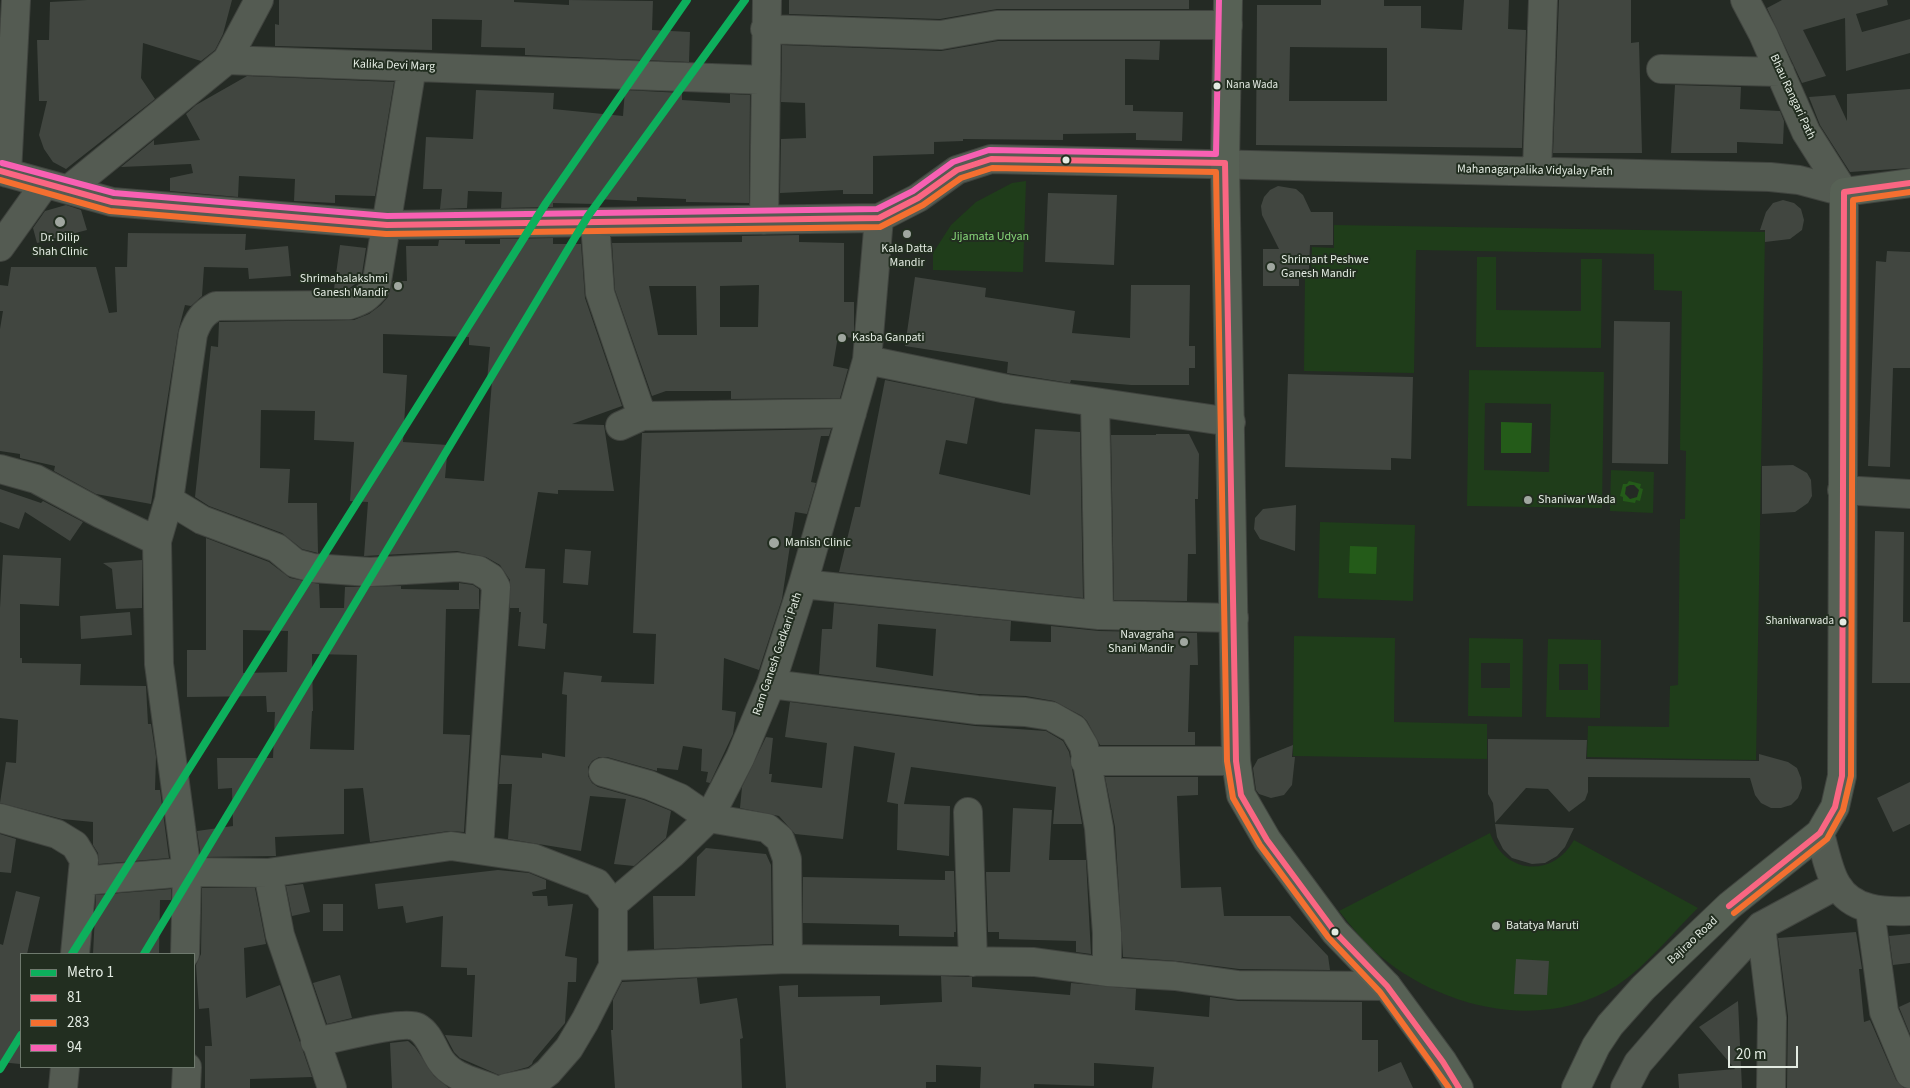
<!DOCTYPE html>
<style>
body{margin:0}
#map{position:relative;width:1910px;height:1088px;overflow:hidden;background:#242a24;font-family:"Source Sans 3",sans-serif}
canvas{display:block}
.legend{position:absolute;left:20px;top:953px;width:175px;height:115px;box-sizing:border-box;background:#222e20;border:1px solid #6f7a6e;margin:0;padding:6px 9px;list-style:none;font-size:15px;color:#e3ebe2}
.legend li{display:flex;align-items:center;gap:10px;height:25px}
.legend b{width:25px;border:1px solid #6f7a6e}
.scale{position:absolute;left:1728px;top:1046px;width:70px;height:22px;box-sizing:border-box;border:2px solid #e3ebe2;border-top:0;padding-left:6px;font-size:15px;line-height:18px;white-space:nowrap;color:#e3ebe2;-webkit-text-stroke:4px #222e20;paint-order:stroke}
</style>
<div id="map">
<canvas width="1910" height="1088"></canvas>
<ul class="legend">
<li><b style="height:6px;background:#0daf5c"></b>Metro 1</li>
<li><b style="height:6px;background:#fa6682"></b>81</li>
<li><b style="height:6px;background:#f46f30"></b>283</li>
<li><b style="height:6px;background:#f860b3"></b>94</li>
</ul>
<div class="scale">20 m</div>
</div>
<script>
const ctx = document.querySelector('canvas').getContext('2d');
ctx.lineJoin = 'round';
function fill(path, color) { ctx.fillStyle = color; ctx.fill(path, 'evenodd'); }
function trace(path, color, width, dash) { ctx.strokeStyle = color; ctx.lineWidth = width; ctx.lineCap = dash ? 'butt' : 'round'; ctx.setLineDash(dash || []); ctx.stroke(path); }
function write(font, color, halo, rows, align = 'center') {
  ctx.font = font + ' "Source Sans 3",sans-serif'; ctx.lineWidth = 4; ctx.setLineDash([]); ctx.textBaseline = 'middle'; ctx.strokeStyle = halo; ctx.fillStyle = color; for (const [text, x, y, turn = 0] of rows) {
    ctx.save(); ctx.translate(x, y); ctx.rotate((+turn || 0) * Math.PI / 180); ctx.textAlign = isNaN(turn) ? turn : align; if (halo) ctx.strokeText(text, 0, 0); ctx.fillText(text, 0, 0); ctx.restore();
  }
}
fill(new Path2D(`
 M1026,181L1023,272L933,270V253L951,225L976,202L1012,183Z
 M1334,225L1765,232L1756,760L1587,757L1588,726L1669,727L1670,686L1678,685L1680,519H1685L1686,451L1680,450L1682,291L1654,290V254L1416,250L1414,373L1304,371L1305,274H1311L1312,247L1334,248Z
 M1477,257H1496V310L1581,311V259H1602L1601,348L1476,347Z
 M1469,370L1604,372L1602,508L1467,506ZM1485,403L1551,404L1549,472L1484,470Z
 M1611,470L1654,472L1653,513L1610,511ZM1632,483L1636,484L1640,488V497L1631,501L1627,500L1622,493L1627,484Z
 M1320,522L1415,525L1413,601L1318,598Z
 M1294,636L1395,638L1394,722L1487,724V759L1293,756Z
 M1469,638L1523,639L1522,717L1468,716ZM1481,663H1510V688H1481Z
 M1548,639L1601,640L1600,718L1546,717ZM1559,664H1588V690H1559Z
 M1490,833C1505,875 1553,878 1574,840L1698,908C1672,933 1647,966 1616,986C1542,1032 1444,1009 1380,956C1364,943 1352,927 1339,911Z`), '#1f3d1a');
fill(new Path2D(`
 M1501,422L1532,423L1531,453H1501Z
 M1629,481L1641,484L1640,488L1643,489L1640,501L1636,500L1635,503L1623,501V497L1620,496L1623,484H1627ZM1630,485H1634L1639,490L1637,497L1630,499L1625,494L1626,487Z
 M1350,546L1377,547L1376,574L1349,573Z`), '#245b19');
fill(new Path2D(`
 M87,0H232L223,34L215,50L201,61L143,43L141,78L155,99L66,169L53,162L44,149L39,135L47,101H39L37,40H49L50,2Z
 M279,0H514V2L569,5V0L653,1L652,30L690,32L689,62L525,55V48L481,47L482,20L432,19V50L275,46V24L279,25Z
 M789,0H1189V9H997L940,19L789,14Z
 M1321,0H1384V6H1421V28L1462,30L1464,0H1509L1508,29L1526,30L1522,148L1256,145L1257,5H1321ZM1290,47L1387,48V101H1289Z
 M1559,0H1631V43L1639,42L1642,153H1553Z
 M1782,0H1887L1888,5L1856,14L1862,32L1910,19V53L1846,71L1845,18L1803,30L1826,76L1802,83L1767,8Z
 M998,41H1160L1159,60L1125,59V105H1133V111L1183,112L1182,141L1136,140V133L1063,134V140L963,139V141L934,142V154L873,156V194H843V190L780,193L781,139L806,138L805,103L781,102L782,45L941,51Z
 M247,76L394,82L375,196L335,195V203L294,201L295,179L239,176L238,197L170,191V178L193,173L191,164L121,167L154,140V145L200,140L186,114L196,105Z
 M1675,85L1741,87L1740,109L1780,111L1784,121L1783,144L1737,142V153H1671Z
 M1910,89V168L1850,172L1820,125L1809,97L1835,95L1847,121V94Z
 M476,90L554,93L553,109L623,116L625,90L682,93V100L730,103V94L750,95L749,203L686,202V199L637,197V201L595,199V204L553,203V207L501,208L502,192L468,191L467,208L440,209L442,189H423L426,137L473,139Z
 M1278,186L1296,189L1303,195L1311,212H1333V245H1310L1309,270H1299V286H1263V249H1279L1262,215L1261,206L1264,197L1270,190Z
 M1048,193L1117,195L1114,265L1045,262Z
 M1783,200L1794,203L1801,209L1804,220L1802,230L1790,239L1765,242V230H1760L1766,212L1773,203Z
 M66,205L81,210L87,230L37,243L33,228L45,211Z
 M128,233L246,234L245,250L288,246L291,276L249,279L248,268L204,267L202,296L191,306L185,305L178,332L151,504L96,494L54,471L55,466L20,458V454L0,451V329L3,311H0V285L8,286L11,267H96L109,313L117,312L115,267H127Z
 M799,235V242L844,243V302H854V333L853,338L838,336L833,366L848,369L840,398L731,399V391H666L652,396L615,290L612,243L742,242V236ZM759,285L758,327H720V286ZM649,286H696L697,335H658Z
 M553,238V244H581L585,298L622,406L572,424L604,425L614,491L558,490V494L538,492L525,568L545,569L543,623L547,624L545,649L518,646L521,612H519V608H510V580L500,565L486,557L457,551L364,556L368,502L350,501L354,442L314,440L315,411L261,410L260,468L290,469L288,503H317L318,553L302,549L282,533L209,506L195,497L211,346L218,347L219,322L354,320L369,314L381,305L388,297L393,281H407L406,246H438L439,240H465V244H500V239ZM383,334L469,337V345L490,347L487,381H492L484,481L445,478L448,445L403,442L407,375L383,373Z
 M340,245L366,248L361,280L348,289H334Z
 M1887,251L1910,252V368H1893L1890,467L1868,466L1876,261L1886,262Z
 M915,277L986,288L985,297L1075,311L1072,333L1130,338L1131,285H1190L1189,346H1195V368H1189V385H1131L1071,380L1070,383L1007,373L1008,362L905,346Z
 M1614,321L1670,322L1668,464L1612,463Z
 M1288,374L1413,377L1411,459L1391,458V470L1285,467Z
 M885,380L975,398L967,444L946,440L939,474L1030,495L1035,429L1080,432L1083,598L839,572L855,507H860Z
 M831,429L829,436H821L811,482L816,483L807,514L795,512L782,599L759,670L724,658L722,710L736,712L733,734L710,783L706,782L708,772L701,771L702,749L683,746L678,770L657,768V771L607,757H599L592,761L588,767V776L592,783L598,787L644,800L671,811L666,838L634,866L614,864L626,799L590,796L581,851L508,839L512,784H499L501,755L542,758V753L565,757L567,695L562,694L564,672L602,676L601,682L654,684L656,634L633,633L642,433Z
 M1156,434H1189L1199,454L1198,499H1195L1196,554H1188L1187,601L1114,600L1111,435H1156Z
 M1793,465L1807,473L1811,480L1812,496L1808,503L1795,512L1762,514V466Z
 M0,489L41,503L43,501L83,522L70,541L25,512L19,529L0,522Z
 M1296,505L1295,551L1260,539L1254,529L1255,518L1263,509Z
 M1875,531L1904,532L1903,622H1910V683H1872Z
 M206,538L269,562L290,578L319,584L320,608H344L345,587L401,586V589L459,590V583L473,585L479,589V609H446L443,734L470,735L464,832L449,831L370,842L363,788L344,789V834L275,837L276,856L201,857L197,831L233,826L232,788L218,789L217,758H273L275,712H267L266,696L187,697V650H206ZM243,630L288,631L287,672L243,673ZM312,654L357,655L354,750L310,749L312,711H313Z
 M565,549L591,551L588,585L563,583Z
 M3,555L61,558L59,606L20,604V658H22V663L81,664L80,685L146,686L148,724H151L156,757L155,790H160L169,858L99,864L98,853L93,845V822L62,819L0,803L6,762L16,763L18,720L0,718V608Z
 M142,560V608L116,609L112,569L103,563Z
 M834,603L1011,621L1010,641L1051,642V626L1099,631L1197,633L1198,665H1190L1188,732H1195V745H1100L1087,721L1082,716L1054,701L1026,696L978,694L819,674L822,629H832ZM878,624L936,629L933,676L876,667Z
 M130,612L132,635L81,639L80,616Z
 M790,702L975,726L1046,731L1063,741L1069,752L1082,824H1053L1056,787L911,767L904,804L950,806L949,856L897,850L898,804L887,802L895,753L854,746L843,839L795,834L779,816L740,808L742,787L766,737L773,738L769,774H772L771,782L822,788L827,743L785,737Z
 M1488,739L1587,740L1586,759L1759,761V754L1788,762L1797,768L1801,778L1802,788L1798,798L1791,805L1781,808H1771L1761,803L1755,795L1750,778L1588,777V792L1585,800L1569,812L1548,789L1526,788L1495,823L1493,803L1488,794Z
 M1293,745L1292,757H1295L1292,785L1284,795L1271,798L1259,794L1256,790L1253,768L1258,759Z
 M1105,777H1198V795L1177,796L1181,888L1221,887L1224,916H1290L1328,956L1330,970L1239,969L1177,961L1123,957L1115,827Z
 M1910,782V824L1893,832L1877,798Z
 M1013,808L1052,810L1049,860H1086L1091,954L1076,952V941L999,939V932H988L986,872H1010Z
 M1495,824L1533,826L1574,828L1565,847L1557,856L1545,863L1532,864L1512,858L1503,849L1497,837Z
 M0,834L16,839L11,873L0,872Z
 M706,848L766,854L771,865L772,944L654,949L653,896H695L697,857Z
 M498,870L529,873L546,880V889L532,892L533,896H547L548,906L573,904L565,956L577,958L576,982H568L565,1023L533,1061L532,1064L528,1067L499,1075L460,1058L454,1052L445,1035L472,1037L475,975H467V968L441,967L443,916L406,923L403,906L378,909L375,884Z
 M945,871H954L956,932H954V937L899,936V925L803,923V877L945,880Z
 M303,884L310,912L292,916L286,886Z
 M202,888H255L266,944L244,948L246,998L280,985L312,1077L250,1079V1088H205V1046H212L209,1008L199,1009L196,965L201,954Z
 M171,889V900H160L159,954H93L96,895Z
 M16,891L40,897L27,954H21L20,1064L0,1062V944L3,945Z
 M323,904H343V931H323Z
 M1856,932L1862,969H1859L1864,1022L1870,1020L1896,1080L1904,1088H1787L1788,1016L1778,938Z
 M1910,934V963L1893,965L1889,936Z
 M1516,959L1549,961L1547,995L1514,994Z
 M340,975L352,1018L327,1024L313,983Z
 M941,976L972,977V987L1070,995L1071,983L1136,989L1135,1010L1209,1017L1210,997L1238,1001L1362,1002V1040H1378V1072L1401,1062L1413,1088H1152L1154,1067L1094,1063V1086L1034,1084V1088H980L981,1067L936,1065V1082H926V1088H786L779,986L798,985V997L880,996V1005L942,1002Z
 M697,978L700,1004L737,998L743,1038L740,1039L742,1088H615L611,1030H613V1000L622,982Z
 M1738,1001L1742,1088H1679L1678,1074L1735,1069L1699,1027Z
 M1910,1002V1034L1899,1007Z
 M408,1041L415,1047L434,1076L449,1088H392L390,1043Z`), '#414640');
const minor = new Path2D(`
 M1745,0L1763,34L1806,132L1844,192
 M765,29L941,35L997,25H1228
 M227,60L259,0
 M1661,69L1780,72
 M0,171L112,202L387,225L879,218L918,198L957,170L991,159L1770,177L1799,180L1844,192
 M1537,171L1543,0
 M7,173L16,0
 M69,189L227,60L765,80
 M764,220L767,0
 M595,222L600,293L642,416L620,426
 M0,247L45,184
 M867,360L1007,389L1231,422
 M1095,402L1099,615L1234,618
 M642,416L852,413
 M0,469L36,479L101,514L157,541
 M1842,490L1910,494
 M169,500L202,520L277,548L295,563L313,568L370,572L458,567L478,570L491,578L496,587L479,849
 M803,584L1099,615
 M771,684L977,710L1025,712L1051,716L1074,729L1084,746L1099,828L1107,933V972
 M1085,761H1236
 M603,772L649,785L680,798L709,818L767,828L780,839L787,859L788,959
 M968,812L973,962
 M0,818L57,834L75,845L84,860L75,954
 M1820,833C1824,848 1829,873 1837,885C1852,911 1884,912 1910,911
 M268,873L280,935L332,1088
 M82,881L187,872L268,873L451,846L533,858L597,883L613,904
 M1870,910L1884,1012L1910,1074
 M1761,926L1772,1018L1771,1088
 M185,954L187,872L159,664L157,541L169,500L193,334C198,320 203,313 216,306L349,305C362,301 367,298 376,287L412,67
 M613,966L788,959L1034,962L1107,972L1175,976L1238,985L1387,986
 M315,1042C333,1039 404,1020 417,1027C430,1034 433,1050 441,1061C452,1077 473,1081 491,1088
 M63,1088L65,1067
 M186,1088L187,1067
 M506,1088L535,1082L548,1072L569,1048L585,1021L613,966V904L673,853L709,818L740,758L771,684L803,584L867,360L879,218
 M1625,1088L1638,1063L1682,1012L1761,926L1837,885`);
const highway = new Path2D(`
 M1228,0L1225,163L1236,761L1241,795L1267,840L1335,932L1387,986L1443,1062L1459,1088
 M1576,1088L1596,1046L1610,1025L1643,988L1729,906L1820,833L1835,807L1842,776L1844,192L1910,183`);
trace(minor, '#40443f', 30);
trace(highway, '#40443f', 30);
trace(minor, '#545b52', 28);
trace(highway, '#576155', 28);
trace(new Path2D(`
 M0,171L112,202L387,225L879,218L918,198L957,170L991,159L1225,163L1236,761L1241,795L1267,840L1335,932L1387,986L1443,1062L1459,1088
 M1729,906L1820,833L1835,807L1842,776L1844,192L1910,183`), '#fa6682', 6);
trace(new Path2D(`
 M0,180L110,211L386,234L880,227L923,205L961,178L992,168L1216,172L1227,761L1233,798L1260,845L1328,937L1380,992L1449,1088
 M1734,913L1827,839L1843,810L1851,776L1853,200L1910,192`), '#f46f30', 6);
trace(new Path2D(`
 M2,163L114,193L387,216L877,209L913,191L953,162L989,150L1216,154L1219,0`), '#f860b3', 6);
trace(new Path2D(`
 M72,954L546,203L687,0
 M144,954L588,216L745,0
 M0,1069L21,1035`), '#0daf5c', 8);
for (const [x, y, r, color] of [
 [1217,86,4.5,"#e3ebe2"],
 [1066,160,4.5,"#e3ebe2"],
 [60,222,6,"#a0a7a0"],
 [907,234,5,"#a0a7a0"],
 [1271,267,5,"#a0a7a0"],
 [398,286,5,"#a0a7a0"],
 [842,338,5,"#a0a7a0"],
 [1528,500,5,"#a0a7a0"],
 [774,543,6,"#a0a7a0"],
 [1843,622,4.5,"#e3ebe2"],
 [1184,642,5,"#a0a7a0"],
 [1496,926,5,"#a0a7a0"],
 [1335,932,4.5,"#e3ebe2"]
]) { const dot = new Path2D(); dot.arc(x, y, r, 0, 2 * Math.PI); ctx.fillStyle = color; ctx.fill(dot); trace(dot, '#222e20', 2); }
write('11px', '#e3ebe2', '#222e20', [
 ["Nana Wada",1226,86],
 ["Shaniwarwada",1834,622,"right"]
], 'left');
write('12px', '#e3ebe2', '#222e20', [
 ["Kalika Devi Marg",394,66,2],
 ["Bhau Rangari Path",1792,97,65],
 ["Mahanagarpalika Vidyalay Path",1535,171,1],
 ["Ram Ganesh Gadkari Path",778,654,-71],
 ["Bajirao Road",1693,941,-43]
]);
write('12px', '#88d97a', '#222e20', [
 ["Jijamata Udyan",990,237]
]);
write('12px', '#e3ebe2', '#222e20', [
 ["Dr. Dilip",60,238,"center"],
 ["Shah Clinic",60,252,"center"],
 ["Kala Datta",907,249,"center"],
 ["Mandir",907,263,"center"],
 ["Shrimant Peshwe",1281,260],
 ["Ganesh Mandir",1281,274],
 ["Shrimahalakshmi",388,279,"right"],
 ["Ganesh Mandir",388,293,"right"],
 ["Kasba Ganpati",852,338],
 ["Shaniwar Wada",1538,500],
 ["Manish Clinic",785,543],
 ["Navagraha",1174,635,"right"],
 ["Shani Mandir",1174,649,"right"],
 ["Batatya Maruti",1506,926]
], 'left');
</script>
